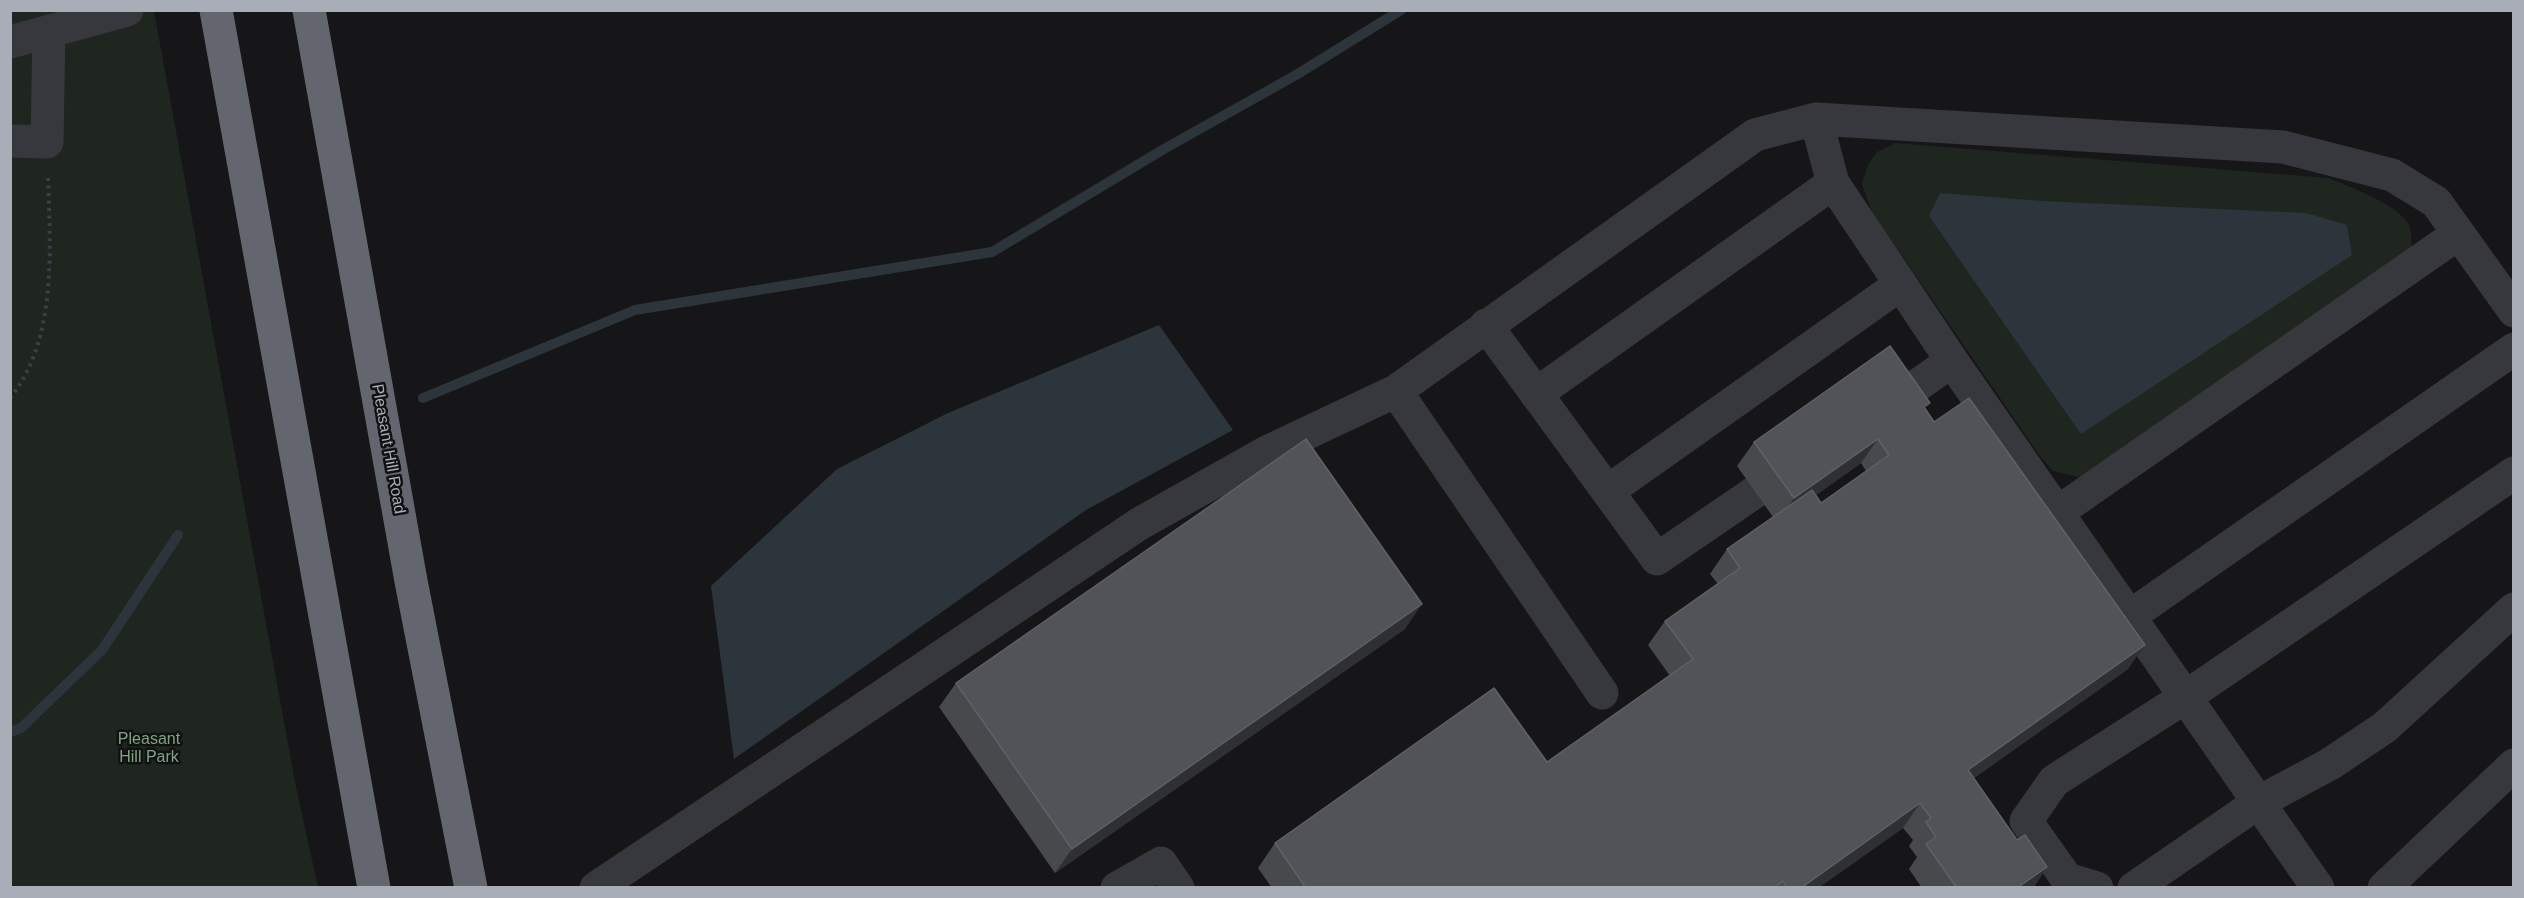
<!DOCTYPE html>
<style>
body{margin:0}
#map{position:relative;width:2524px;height:898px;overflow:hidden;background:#161618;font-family:Helvetica,sans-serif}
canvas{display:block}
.frame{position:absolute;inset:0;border:12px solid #a8adb8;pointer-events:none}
</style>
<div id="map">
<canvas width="2524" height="898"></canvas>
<div class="frame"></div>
</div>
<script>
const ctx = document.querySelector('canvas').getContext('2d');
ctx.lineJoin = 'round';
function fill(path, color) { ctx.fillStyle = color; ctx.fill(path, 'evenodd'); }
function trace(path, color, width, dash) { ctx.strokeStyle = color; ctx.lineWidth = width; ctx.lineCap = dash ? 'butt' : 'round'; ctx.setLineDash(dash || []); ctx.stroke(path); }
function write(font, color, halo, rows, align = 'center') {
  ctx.font = font + ' Helvetica,sans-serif'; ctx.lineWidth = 5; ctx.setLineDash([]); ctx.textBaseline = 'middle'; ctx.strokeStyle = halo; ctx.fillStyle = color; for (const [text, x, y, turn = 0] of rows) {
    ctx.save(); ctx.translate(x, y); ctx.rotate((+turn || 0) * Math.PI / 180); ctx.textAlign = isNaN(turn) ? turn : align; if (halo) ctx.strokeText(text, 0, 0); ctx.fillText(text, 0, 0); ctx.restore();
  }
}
fill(new Path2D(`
 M11,11H154L295,782L318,887H11Z
 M1895,143L2329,178C2351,188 2393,202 2407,222C2413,230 2412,245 2410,255L2099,472L2078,477L2053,471L2040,456L1872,212L1862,184L1868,165L1877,152Z`), '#1e261f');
fill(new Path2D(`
 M1940,193L2042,201L2306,213L2347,225L2352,255L2081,434L1929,216Z
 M1159,325L1233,430L1086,510L734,759L711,586L837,469L948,413Z`), '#2c353c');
trace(new Path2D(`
 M423,398L635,310L992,252L1164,149L1296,75L1401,10
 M10,732L21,728L102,650L178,535`), '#2c353c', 10);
trace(new Path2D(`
 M10,398C58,339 50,247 48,175`), '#3d3f44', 4, [3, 4.5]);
trace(new Path2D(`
 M10,42L127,10
 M1816,119L1833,183L1952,361L2318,888
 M10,141L47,142L49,31
 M1486,325L1657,559L1755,492
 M1396,391L1602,693
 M1536,394L1833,183
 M1895,401L1952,361
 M1608,491L1901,284
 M2058,512L2458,234
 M2130,616L2514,349
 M596,888L1139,524L1267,452L1396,391L1755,135L1816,119L2283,147L2392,175L2436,202L2514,311
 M1117,888L1161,863L1178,888
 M2097,888L2067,879L2026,821L2054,781L2187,696L2514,473
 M2134,888L2259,802L2330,764L2385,727L2514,609
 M2384,888L2514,765`), '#37383d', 33);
trace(new Path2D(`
 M216,10L374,888
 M309,10L411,581L471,888`), '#63666e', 33);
fill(new Path2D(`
 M1925,409L2128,669L1974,778L2017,840L2047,867L2033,888H1922L1909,869L1917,857L1909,846L1913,840L1903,828L1818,888H1272L1258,868L1275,843L1547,762L1670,676L1648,645L1665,621L1718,584L1710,574L1727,549L1773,517L1737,466L1754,442ZM1861,463L1866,471L1821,503L1816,495Z
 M1405,629L1055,873L939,707L956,683Z`), '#47494d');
fill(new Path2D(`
 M1878,439L1861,463L1777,523L1794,498Z
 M1422,604L1405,629L1055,873L1072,849Z
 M2145,645L2128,669L1951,794L1968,770Z
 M1920,803L1903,828L1818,888H1801Z
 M2047,867L2033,888H2017Z`), '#2f3033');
const building = new Path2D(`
 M1890,346L1930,403L1924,407L1934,422L1969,398L2145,645L1968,770L2017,840L2025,835L2047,867L2017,888H1957L1926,844L1936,837L1926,822L1931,818L1920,803L1801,888H1787L1783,881L1774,888H1306L1275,843L1494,688L1547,762L1693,659L1665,621L1740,568L1727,549L1812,490L1821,503L1889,455L1878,439L1794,498L1754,442Z
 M1306,439L1422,604L1072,849L956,683Z`);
fill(building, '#525359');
trace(building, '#5f6168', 1.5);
write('16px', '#a8adb8', '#111113', [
 ["Pleasant Hill Road",388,449,80]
]);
write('16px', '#7fa381', '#111113', [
 ["Pleasant",149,740],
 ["Hill Park",149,758]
]);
</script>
